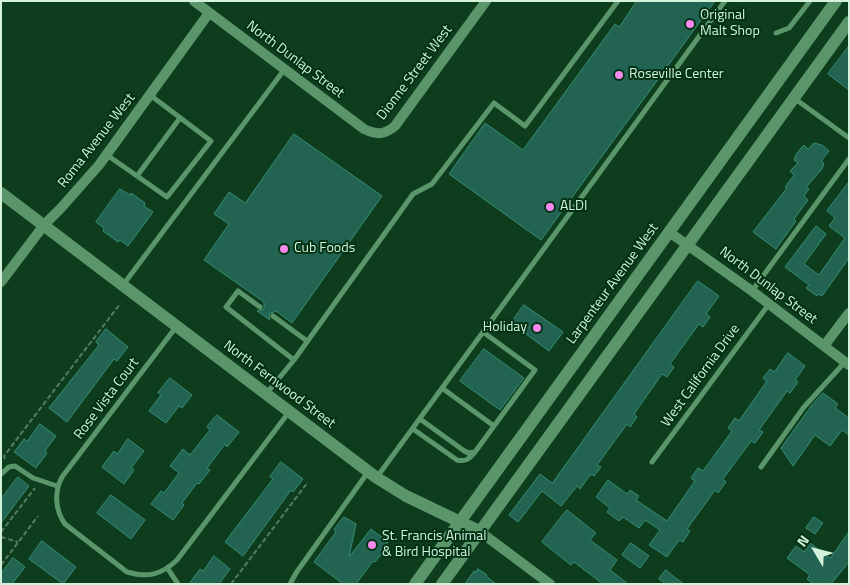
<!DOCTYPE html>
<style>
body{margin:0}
#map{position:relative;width:850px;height:585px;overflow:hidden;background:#0e3d1e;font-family:"Titillium Web",sans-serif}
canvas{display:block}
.frame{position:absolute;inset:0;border:2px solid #d4f2d9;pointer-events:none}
.north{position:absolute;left:790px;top:525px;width:50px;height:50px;-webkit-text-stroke:4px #023214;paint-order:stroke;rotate:307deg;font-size:14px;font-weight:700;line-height:20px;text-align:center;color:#d4f2d9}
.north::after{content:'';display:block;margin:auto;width:18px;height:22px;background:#d4f2d9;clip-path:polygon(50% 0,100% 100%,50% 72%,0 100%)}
</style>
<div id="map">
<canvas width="850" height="585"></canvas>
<div class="frame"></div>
<div class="north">N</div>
</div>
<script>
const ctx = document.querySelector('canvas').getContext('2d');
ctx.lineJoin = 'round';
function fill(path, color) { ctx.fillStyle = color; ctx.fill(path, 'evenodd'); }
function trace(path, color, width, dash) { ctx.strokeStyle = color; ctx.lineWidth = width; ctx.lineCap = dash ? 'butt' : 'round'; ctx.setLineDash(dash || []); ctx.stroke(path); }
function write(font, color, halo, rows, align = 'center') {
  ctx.font = font + ' "Titillium Web",sans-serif'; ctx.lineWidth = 4; ctx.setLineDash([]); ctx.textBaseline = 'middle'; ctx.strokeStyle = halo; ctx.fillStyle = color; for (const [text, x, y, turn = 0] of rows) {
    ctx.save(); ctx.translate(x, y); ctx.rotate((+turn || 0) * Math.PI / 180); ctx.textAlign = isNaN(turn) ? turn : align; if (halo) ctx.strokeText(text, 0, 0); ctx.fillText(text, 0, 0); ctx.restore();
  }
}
const building = new Path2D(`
 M637,1H715L541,240L449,174L485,123L523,150L615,24L619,27Z
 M849,46V90L828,74Z
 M294,134L382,196L292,323L276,311L269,314L270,320L257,311L264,309V302L204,260L229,224L214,214L229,192L245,203Z
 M814,143L822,145L829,151L821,161L824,163L822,169L806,187L809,189L804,196L808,200L794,219L796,221L776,249L753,232L787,188L785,187L794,175L790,171L798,163L794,160L797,153L804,145L808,149Z
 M849,182V258L822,296L819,294L817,296L806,288L809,285L785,267L816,226L826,234L804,264L819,275L845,238L829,226L835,218L827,211Z
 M120,189L130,195L131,193L145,203L144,206L153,212L128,246L120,240L118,242L103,231L104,228L96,222Z
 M698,281L719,296L706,314L710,317L703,327L699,324L688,339L670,364L674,367L667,377L662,374L634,414L637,417L630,427L627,424L597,465L601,467L594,476L591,474L580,489L577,486L561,506L542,491L518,522L509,515L540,474L552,483Z
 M524,305L563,332L549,351L511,323Z
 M106,329L128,347L117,361L114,359L67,422L49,408L99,345L96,342Z
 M484,349L524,378L500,410L460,381Z
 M788,353L805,366L795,380L798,382L790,393L787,391L759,430L763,432L755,443L751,441L723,479L726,482L718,493L715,490L687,529L690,531L683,542L679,540L667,557L649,545L660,530L645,520L639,528L623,517L619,521L607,512L610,508L596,497L608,480L627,494L630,490L639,496L636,500L667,521L695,481L691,478L698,468L703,471L732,431L728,428L735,418L739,421L767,381L763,378L770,369L774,372Z
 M170,378L192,395L182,408L179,406L166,423L149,411L161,395L158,393Z
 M823,393L838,404L835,408L849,418V435L842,430L830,446L815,435L793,466L781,448L812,405Z
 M217,415L239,432L227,447L225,444L207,468L210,470L199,484L197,483L182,503L184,505L173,520L151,504L161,491L164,493L179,473L170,466L183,449L190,455L210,430L207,427Z
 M40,424L56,436L45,451L47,453L36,468L14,452L24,439L27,441Z
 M128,439L144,451L131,468L134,470L124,484L102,467L114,451L117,454Z
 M281,462L303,479L293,492L291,490L243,556L225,542L273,479L270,477Z
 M18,477L29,486L1,523V499Z
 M111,495L145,520L131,539L97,513Z
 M567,510L596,533L590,540L617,560L610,570L628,584H603L574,562L571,565L542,542Z
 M344,517L356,524L349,557L371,529L388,542L383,549L385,550L375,562L373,561L356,584H343L314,562L336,532L334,530Z
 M814,517L823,523L815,534L806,528Z
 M849,532V562L831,584H813L807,579L810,575L787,558L796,546L804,552L810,543L830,558Z
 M42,541L76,567L63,584L29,559Z
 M631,543L649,556L640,568L622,555Z
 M214,556L230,569L219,584H189L200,569L203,571Z
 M13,558L25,567L12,584H1V574Z
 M478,569L487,575L486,576L496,584H465L474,571L476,572Z
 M666,570L673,576L684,584H666L659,579Z`);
fill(building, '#226451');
trace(building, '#368d74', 1);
trace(new Path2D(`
 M5,459L4,456L120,304
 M1,532L35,488
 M1,537L18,542
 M1,565L38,516
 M231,584L308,482`), '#547d60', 2, [5, 2.5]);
trace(new Path2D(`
 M776,33L789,28L810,1
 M794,98L849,138
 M107,155L167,197L211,141L150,95
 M137,176L180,118
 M123,285L284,70
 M752,291L849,159
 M260,307L238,291L226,307L294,360
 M273,316L307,341
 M176,327L62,477C54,492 55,510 65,524L127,572C148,578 161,575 177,560L289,412
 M442,388L494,426
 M266,394L294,360L413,194L432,184L494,103L525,126L618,1
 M420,419L463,450L468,453L475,452
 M413,429L457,460C466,462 469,459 475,452L535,370L483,332
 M652,462L769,304
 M761,467L804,407L845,362
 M1,474L9,467L15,466L33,478L57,486
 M377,477L725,1
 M168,569L178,584
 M290,584L296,573L368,472`), '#5a9669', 5);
trace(new Path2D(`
 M194,1L364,129C377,135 384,135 395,126L486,1
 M669,232L752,291L849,365
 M1,282L44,225L61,208L99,165L209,13
 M824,346L849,313
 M479,531L550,584`), '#5a9669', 10);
trace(new Path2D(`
 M1,193L377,478L406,496L479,531`), '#5a9669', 12);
trace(new Path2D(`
 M415,584L836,1
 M442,584L849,22`), '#5a9669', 12);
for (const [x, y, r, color] of [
 [690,24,5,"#f788ec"],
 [619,75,5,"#f788ec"],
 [550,207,5,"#f788ec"],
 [284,249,5,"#f788ec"],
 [537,328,5,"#f788ec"],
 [372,545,5,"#f788ec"]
]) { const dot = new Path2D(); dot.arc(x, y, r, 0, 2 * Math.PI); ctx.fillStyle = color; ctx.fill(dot); trace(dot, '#023214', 2); }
write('14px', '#d4f2d9', '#023214', [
 ["Original",700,16],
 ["Malt Shop",700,32],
 ["Roseville Center",629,75],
 ["ALDI",560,207],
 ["Cub Foods",294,249],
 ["Holiday",527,328,"right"],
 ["St. Francis Animal",382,537],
 ["& Bird Hospital",382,553]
], 'left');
write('14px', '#d4f2d9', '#023214', [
 ["North Dunlap Street",295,60,37],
 ["Dionne Street West",415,73,-53],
 ["Roma Avenue West",97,141,-52],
 ["Larpenteur Avenue West",613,284,-54],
 ["North Dunlap Street",768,286,37],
 ["West California Drive",701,376,-54],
 ["North Fernwood Street",279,385,37],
 ["Rose Vista Court",107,399,-53]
]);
</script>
